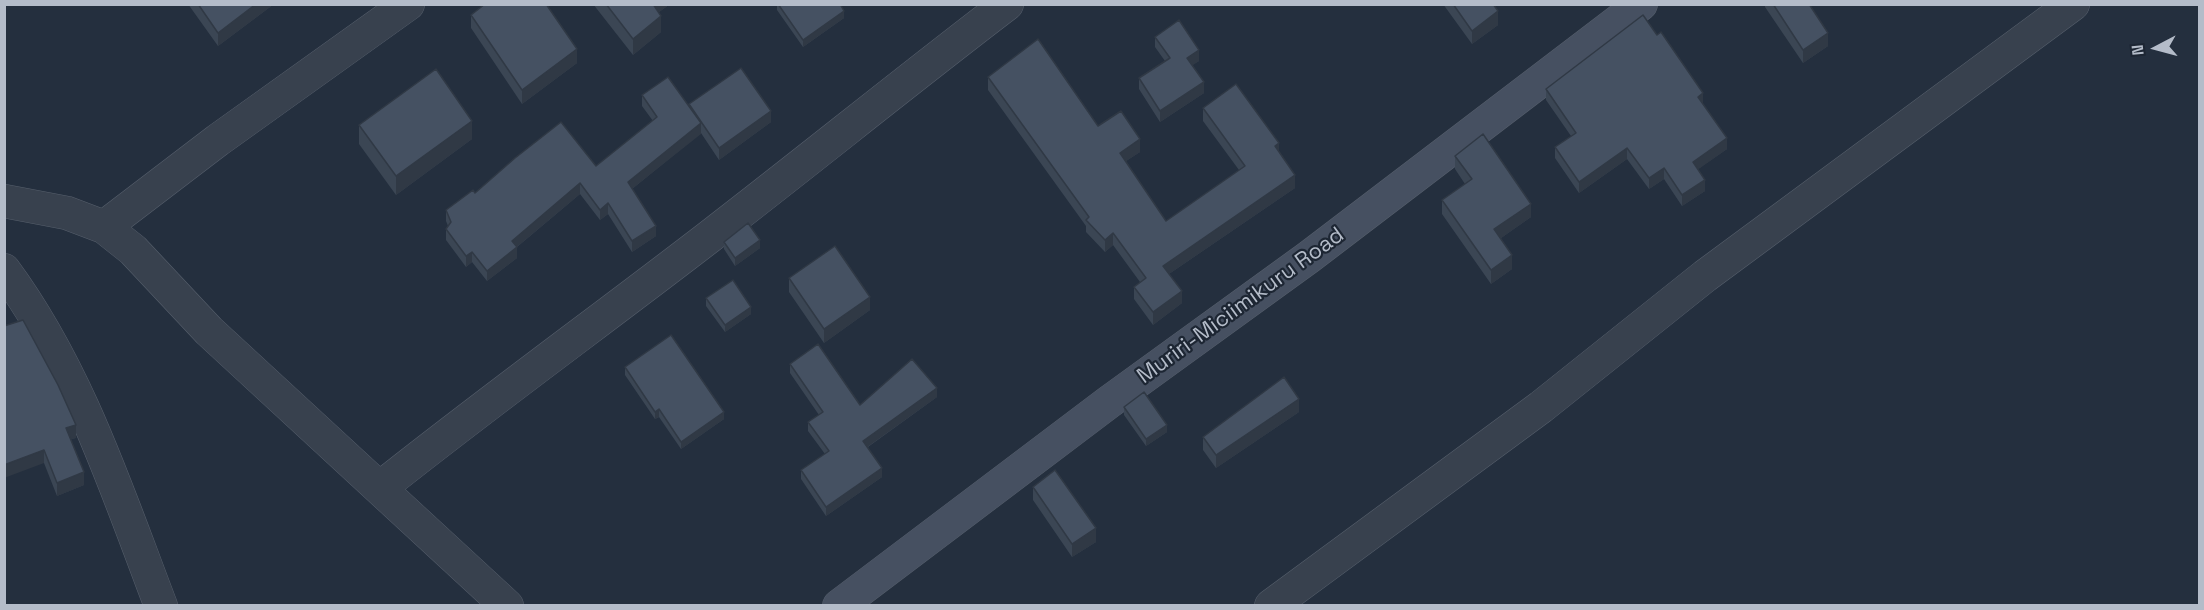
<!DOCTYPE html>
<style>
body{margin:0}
#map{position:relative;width:2204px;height:610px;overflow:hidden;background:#242f3e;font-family:"Space Grotesk",sans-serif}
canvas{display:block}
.frame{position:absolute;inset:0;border:6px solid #b4bcc9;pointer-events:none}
.north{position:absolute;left:2126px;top:18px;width:60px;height:60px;-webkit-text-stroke:4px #1d2633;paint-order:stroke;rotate:264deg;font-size:16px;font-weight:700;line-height:24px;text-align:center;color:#b4bcc9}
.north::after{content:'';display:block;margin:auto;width:21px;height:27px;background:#b4bcc9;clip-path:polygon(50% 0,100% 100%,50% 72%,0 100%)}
</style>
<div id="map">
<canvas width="2204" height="610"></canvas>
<div class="frame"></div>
<div class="north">N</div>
</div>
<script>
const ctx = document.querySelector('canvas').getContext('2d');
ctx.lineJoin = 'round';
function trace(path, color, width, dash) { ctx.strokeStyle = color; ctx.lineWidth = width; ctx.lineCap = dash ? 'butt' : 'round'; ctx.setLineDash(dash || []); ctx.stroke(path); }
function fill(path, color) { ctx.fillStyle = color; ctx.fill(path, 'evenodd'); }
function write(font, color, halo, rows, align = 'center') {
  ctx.font = font + ' "Space Grotesk",sans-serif'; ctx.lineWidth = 4.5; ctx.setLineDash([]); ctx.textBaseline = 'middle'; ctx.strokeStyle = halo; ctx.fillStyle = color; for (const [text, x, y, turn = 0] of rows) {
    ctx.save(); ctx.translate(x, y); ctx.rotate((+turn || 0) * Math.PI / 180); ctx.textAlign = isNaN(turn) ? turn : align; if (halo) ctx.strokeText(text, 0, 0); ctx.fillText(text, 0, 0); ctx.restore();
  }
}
const street = new Path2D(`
 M4,201L67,213L104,227L133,250L209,331L507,606
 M104,227L218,140L408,4
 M4,270C78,370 117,491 161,606
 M380,488C488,402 600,321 709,237C809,160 906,81 1007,4
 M1271,606L1541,407L1705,276L2073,4`);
const secondary = new Path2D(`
 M839,606L1109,402L1309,257L1641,4`);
trace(street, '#565f6c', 34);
trace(secondary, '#565f6c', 34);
trace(street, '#38414e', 33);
trace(secondary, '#465061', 33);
fill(new Path2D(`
 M188,4H274L218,46Z
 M593,4H670L659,12L661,32L633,55Z
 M777,4H840L844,18L803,47L777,10Z
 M1443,4H1493L1498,25L1472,44Z
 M1765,4H1809L1828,46L1803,63L1765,7Z
 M471,15L577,63L522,104L471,28Z
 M1155,37L1199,61L1192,65L1204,93L1160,122L1139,89V78L1165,61L1155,47Z
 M988,77L1098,126L1140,152L1126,161L1166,221L1239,170L1203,121V108L1279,152L1295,188L1169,274L1182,303L1153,325L1134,299V287L1140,282L1113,245L1105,252L1086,232V226L988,90Z
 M1546,89L1703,104L1727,149L1698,169L1705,191L1682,206L1664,179L1649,189L1627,159L1579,193L1555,158V147L1571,136L1546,100Z
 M642,95L689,107V104L771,122L719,160L701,133L632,189L656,236L632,252L608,214L600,220L580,194L517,247V258L487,281L472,262L466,267L446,240V229L448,226L446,221V210L475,193L596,166L653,121L642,106Z
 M359,125L472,139L396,195L359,144Z
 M1455,156L1531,217L1501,238L1512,269L1491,284L1442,214V200L1465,184L1455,169Z
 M724,242L760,248L735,266L724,249Z
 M789,278L870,310L824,343L789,292Z
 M706,298L751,314L725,332L706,306Z
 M4,326L76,438L71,439L84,485L57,496L44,463Z
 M790,364L860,405L937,397L868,447L882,477L826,516L801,479V470L825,454L808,431V422L819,415L790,373Z
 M625,367L724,419L681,449L659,417L655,419L625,375Z
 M1124,407L1167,432L1146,446L1124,415Z
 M1299,412L1216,468L1203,450V437Z
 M1033,487L1096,542L1072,557L1033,500Z`), '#3b4654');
fill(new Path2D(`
 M256,4H274L218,46V33Z
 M651,4H670L651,18Z
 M844,11V18L803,47V40Z
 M1498,11V25L1472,44V31Z
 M661,16V32L633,55V39Z
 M1828,33V46L1803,63V50Z
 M577,49V63L522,104V90Z
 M1199,50V61L1187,69V58Z
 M1204,82V93L1160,122V111Z
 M1703,93V104L1698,108V97Z
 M771,111V122L719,160V148Z
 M472,121V139L396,195V176Z
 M701,123V134L628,192V182Z
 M1727,138V149L1693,173V162Z
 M1140,139V152L1120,165V153Z
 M1279,143V156L1275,146Z
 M1627,148V159L1579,193V182Z
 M1664,168V179L1649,189V178Z
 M1295,175V188L1163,278V266Z
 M1705,180V191L1682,206V195Z
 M580,183V194L512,251V241Z
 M608,203V214L600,220V210Z
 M1531,204V217L1494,243V229Z
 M656,226V236L632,252V241Z
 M1113,233V245L1105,252V240Z
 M760,240V248L735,266V258Z
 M517,247V258L487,281V271Z
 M472,252V262L466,267V256Z
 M1512,255V269L1491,284V270Z
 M1182,291V303L1153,325V312Z
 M870,297V310L824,343V329Z
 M751,307V314L725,332V325Z
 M937,388V397L863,450V441Z
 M1299,399V412L1216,468V455Z
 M659,409V417L655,419V412Z
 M724,412V419L681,449V442Z
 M76,425V438L66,440V428Z
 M1167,425V432L1146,446V439Z
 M44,450V463L4,478V465Z
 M882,468V477L826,516V507Z
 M84,472V485L57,496V483Z
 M1096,528V542L1072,557V544Z`), '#303945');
const building = new Path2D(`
 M198,4H256L218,33Z
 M485,4H546L577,49L522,90L471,15Z
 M606,4H653L661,16L633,39Z
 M778,4H840L844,11L803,40Z
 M1453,4H1493L1498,11L1472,31Z
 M1773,4H1809L1828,33L1803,50Z
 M1643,15L1657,35L1661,32L1703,93L1698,97L1727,138L1693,162L1705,180L1682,195L1664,168L1649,178L1627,148L1579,182L1555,147L1576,133L1546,89Z
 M1179,20L1199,50L1187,58L1204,82L1160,111L1139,78L1170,58L1155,37Z
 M1038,39L1098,126L1121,111L1140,139L1120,153L1166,221L1245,166L1203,108L1236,84L1279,143L1275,146L1295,175L1163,266L1182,291L1153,312L1134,287L1146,278L1113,233L1105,240L1086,220L1089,217L988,77Z
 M741,68L771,111L719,148L689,104Z
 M436,69L472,121L396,176L359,125Z
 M668,77L701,123L628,182L656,226L632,241L608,203L600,210L580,183L512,241L517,247L487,271L472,252L466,256L446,229L451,222L446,210L473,190L475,193L515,158L561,122L596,166L657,117L642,95Z
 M1483,134L1531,204L1494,229L1512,255L1491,270L1442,200L1472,179L1455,156Z
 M748,223L760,240L735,258L724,242Z
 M835,246L870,297L824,329L789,278Z
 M733,280L751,307L725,325L706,298Z
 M23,320L58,385L76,425L66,428L84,472L57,483L44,450L4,465V326Z
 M671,335L724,412L681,442L659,409L655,412L625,367Z
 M818,344L860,405L912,359L937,388L863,441L882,468L826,507L801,470L829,451L808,422L823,412L790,364Z
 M1284,377L1299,399L1216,455L1203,437Z
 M1144,392L1167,425L1146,439L1124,407Z
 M1055,470L1096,528L1072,544L1033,487Z`);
fill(building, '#455162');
trace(building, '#303945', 1.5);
write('22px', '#b4bcc9', '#1d2633', [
 ["Muriri-Miciimikuru Road",1241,306,-36]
]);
</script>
